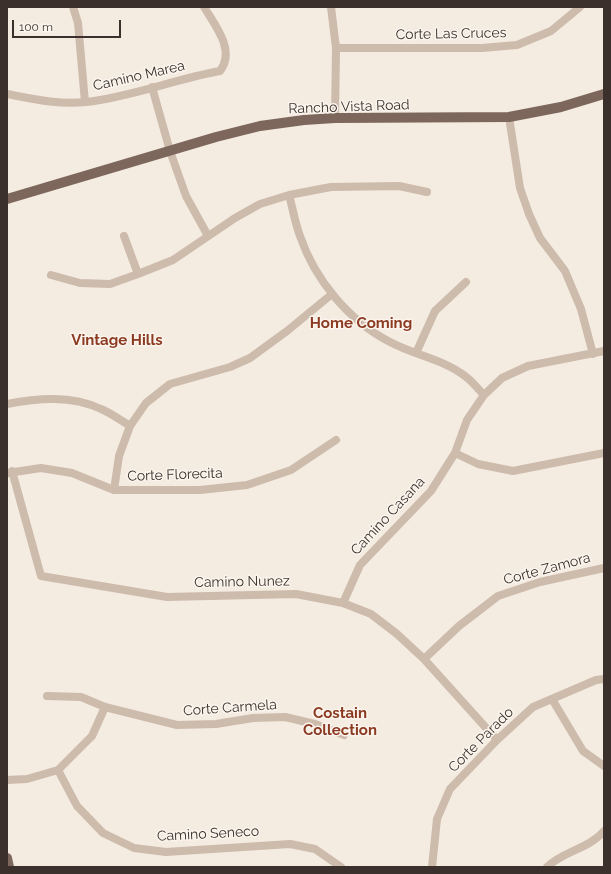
<!DOCTYPE html>
<style>
body{margin:0}
#map{position:relative;width:611px;height:874px;overflow:hidden;background:#f4ebe1;font-family:Raleway,sans-serif}
canvas{display:block}
.frame{position:absolute;inset:0;border:8px solid #3b302b;pointer-events:none}
.scale{position:absolute;left:12px;top:20px;width:109px;height:18px;box-sizing:border-box;border:2px solid #3b302b;border-top:0;padding-left:5px;font-size:12px;line-height:14px;white-space:nowrap;color:#3b302b;-webkit-text-stroke:3px #fbf5ee;paint-order:stroke}
</style>
<div id="map">
<canvas width="611" height="874"></canvas>
<div class="frame"></div>
<div class="scale">100 m</div>
</div>
<script>
const ctx = document.querySelector('canvas').getContext('2d');
ctx.lineJoin = 'round';
function trace(path, color, width, dash) { ctx.strokeStyle = color; ctx.lineWidth = width; ctx.lineCap = dash ? 'butt' : 'round'; ctx.setLineDash(dash || []); ctx.stroke(path); }
function write(font, color, halo, rows, align = 'center') {
  ctx.font = font + ' Raleway,sans-serif'; ctx.lineWidth = 3; ctx.setLineDash([]); ctx.textBaseline = 'middle'; ctx.strokeStyle = halo; ctx.fillStyle = color; for (const [text, x, y, turn = 0] of rows) {
    ctx.save(); ctx.translate(x, y); ctx.rotate((+turn || 0) * Math.PI / 180); ctx.textAlign = isNaN(turn) ? turn : align; if (halo) ctx.strokeText(text, 0, 0); ctx.fillText(text, 0, 0); ctx.restore();
  }
}
trace(new Path2D(`
 M73,7L78,23L85,102
 M331,7L336,48L335,118
 M336,48H482L517,45L551,31L580,7
 M152,87L170,151L186,196L208,236
 M7,94C33,99 59,105 86,102C131,97 175,79 220,71C236,51 215,25 204,7
 M509,117L520,188L529,214L540,238L565,271L581,309L593,354
 M289,195C293,209 295,223 300,236C315,280 349,321 390,342C414,355 443,359 465,376C472,381 478,389 484,395
 M124,236L138,274
 M51,275L80,283L110,284L138,274L173,260L235,218L260,204L289,195L331,187L399,186L427,192
 M416,353L435,311L466,282
 M7,404C38,398 71,395 101,409C111,413 120,420 130,426
 M455,453L478,464L513,471L604,453
 M12,471L41,576L167,597L296,594L343,603L371,614L397,634L424,659L497,740
 M8,473L41,468L72,473L114,490H200L247,485L291,470L336,440
 M114,490L119,456L130,426L146,403L170,384L230,367L250,358L287,331L332,294
 M343,603L360,565L431,491L455,453L467,420L484,395L502,378L528,366L604,351
 M424,659L459,626L498,596L540,582L604,568
 M47,696L81,697L105,707L177,725L216,724L253,718L285,717L315,724L344,735
 M552,699L583,751L604,766
 M58,770L77,806L103,833L134,848L166,852L290,844L315,849L341,867
 M7,780L27,779L58,770L92,736L105,707
 M432,867L437,819L450,789L497,740L533,707L596,680L604,679
 M547,867C563,851 589,849 604,831`), '#cdbbac', 8);
trace(new Path2D(`
 M7,199L216,137L260,126L304,120L335,118L509,117L561,107L604,94
 M7,858L9,867`), '#7d675c', 10);
write('14px', '#3b302b', '#fbf5ee', [
 ["Corte Las Cruces",451,34,-1],
 ["Camino Marea",139,76,-13],
 ["Rancho Vista Road",349,107,-2],
 ["Corte Florecita",175,475,-2],
 ["Camino Casana",388,516,-47],
 ["Corte Zamora",547,569,-15],
 ["Camino Nunez",242,582,-1],
 ["Corte Carmela",230,708,-4],
 ["Corte Parado",481,740,-45],
 ["Camino Seneco",208,834,-3]
]);
write('bold 15px', '#8c3b22', '#fbf5ee', [
 ["Home Coming",361,323],
 ["Vintage Hills",117,340],
 ["Costain",340,713],
 ["Collection",340,730]
]);
</script>
